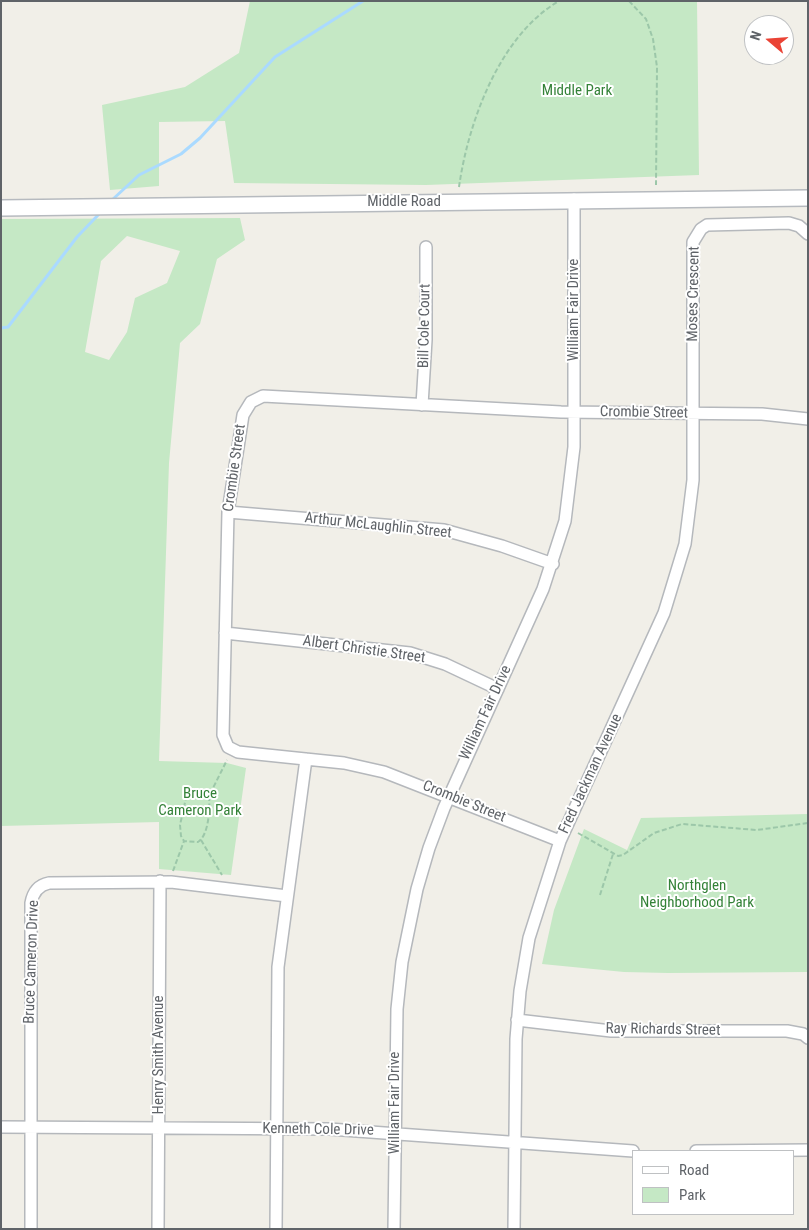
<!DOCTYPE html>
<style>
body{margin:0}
#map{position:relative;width:809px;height:1230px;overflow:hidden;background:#f1efe8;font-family:"Roboto Condensed",sans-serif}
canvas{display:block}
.frame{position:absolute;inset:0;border:2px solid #5f6368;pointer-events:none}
.legend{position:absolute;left:632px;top:1150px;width:162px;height:65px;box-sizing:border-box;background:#fff;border:1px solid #bfc1c3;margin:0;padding:6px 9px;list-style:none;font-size:15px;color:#5f6368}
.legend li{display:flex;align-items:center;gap:10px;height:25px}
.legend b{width:25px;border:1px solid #bfc1c3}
.north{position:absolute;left:744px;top:15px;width:50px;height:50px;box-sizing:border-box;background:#fff;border:1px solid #bfc1c3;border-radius:50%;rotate:288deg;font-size:14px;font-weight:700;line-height:20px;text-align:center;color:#5f6368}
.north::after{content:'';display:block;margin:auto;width:18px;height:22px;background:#ea4335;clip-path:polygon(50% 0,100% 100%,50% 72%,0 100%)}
</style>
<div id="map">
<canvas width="809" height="1230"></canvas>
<div class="frame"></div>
<ul class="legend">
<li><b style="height:6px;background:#fff"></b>Road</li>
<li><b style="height:14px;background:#c5e8c5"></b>Park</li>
</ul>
<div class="north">N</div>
</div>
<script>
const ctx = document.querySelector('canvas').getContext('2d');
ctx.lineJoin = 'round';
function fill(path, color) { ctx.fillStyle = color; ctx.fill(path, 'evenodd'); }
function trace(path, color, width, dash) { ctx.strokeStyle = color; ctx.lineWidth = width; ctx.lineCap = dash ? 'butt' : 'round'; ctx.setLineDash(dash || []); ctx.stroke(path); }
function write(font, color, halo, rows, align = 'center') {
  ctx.font = font + ' "Roboto Condensed",sans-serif'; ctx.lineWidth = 4; ctx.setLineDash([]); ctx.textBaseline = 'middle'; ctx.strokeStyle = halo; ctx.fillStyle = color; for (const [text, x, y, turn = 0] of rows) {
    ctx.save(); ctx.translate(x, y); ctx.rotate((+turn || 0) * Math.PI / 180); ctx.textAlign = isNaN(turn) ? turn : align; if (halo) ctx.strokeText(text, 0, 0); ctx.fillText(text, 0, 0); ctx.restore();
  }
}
fill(new Path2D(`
 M250,1H697L699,175L426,185L234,183L225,121L159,122V186L110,190L102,105L185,87L239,53Z
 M240,218L245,240L217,259L200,324L180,343L169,463L159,761L227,763L246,768L231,875L159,869V822L1,826V219ZM127,236L180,251L167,283L135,298L127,332L109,360L85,352L101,261Z
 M808,814V972L668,973L624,972L542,964L554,910L584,829L627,850L641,818Z`), '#c5e8c5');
trace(new Path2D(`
 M112,200L139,175L181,154L200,138L275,57L363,1
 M1,328L8,327L77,237L101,212`), '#aadaff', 3);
const street = new Path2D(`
 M422,405L426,340V247
 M228,512L444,530L502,546L553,564
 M225,633L410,653L445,664L498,689
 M560,841L384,772L344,763L238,752L228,747L223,735L228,512L243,415L251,402L263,396L561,412L762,414L808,419
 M517,1020L611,1031H787L803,1034L808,1038
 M1,1127L329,1129L633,1151
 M696,1151L808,1150
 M31,1229V903C33,892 39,885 49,883L171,882L287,896
 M158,1229L160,881
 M276,1229L278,967L306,759
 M394,1229L397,1009L402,962L417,889L429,848L444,808L543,589L565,521L574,447V199
 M514,1229L516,1039L520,991L529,938L560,841L664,613L685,544L693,480V242L701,229L707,225L789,223L799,226L808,234`);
const secondary = new Path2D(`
 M1,208L808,198`);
trace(street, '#b5b8bc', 14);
trace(secondary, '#b6babf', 18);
trace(new Path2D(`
 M629,1L646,19L653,39L657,67L656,185
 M459,187C468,123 499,36 559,1
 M209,796C210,808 209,835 198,842L184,841L181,836L180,825L186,798L192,793L209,796L227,760
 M578,833L618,856L623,855L654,833L682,824L757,830L808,823
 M201,840L222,875
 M173,871L184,841
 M600,895L613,854`), '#9cc7a9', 2, [5, 2.5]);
trace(street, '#fff', 11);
trace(secondary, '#fff', 15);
write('15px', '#348238', '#fff', [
 ["Middle Park",577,91],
 ["Bruce",200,794],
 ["Cameron Park",200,811],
 ["Northglen",697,886],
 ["Neighborhood Park",697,903]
]);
write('15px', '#5f6368', '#fff', [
 ["Middle Road",404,202],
 ["Moses Crescent",694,294,-89],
 ["William Fair Drive",574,310,-90],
 ["Bill Cole Court",425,326,-89],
 ["Crombie Street",644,413,1],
 ["Crombie Street",235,468,-82],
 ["Arthur McLaughlin Street",378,526,6],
 ["Albert Christie Street",364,650,8],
 ["William Fair Drive",486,713,-65],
 ["Fred Jackman Avenue",591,774,-65],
 ["Crombie Street",464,802,22],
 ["Bruce Cameron Drive",32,962,-88],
 ["Ray Richards Street",663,1030,1],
 ["Henry Smith Avenue",159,1055,-90],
 ["William Fair Drive",395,1103,-90],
 ["Kenneth Cole Drive",318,1130,1]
]);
</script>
